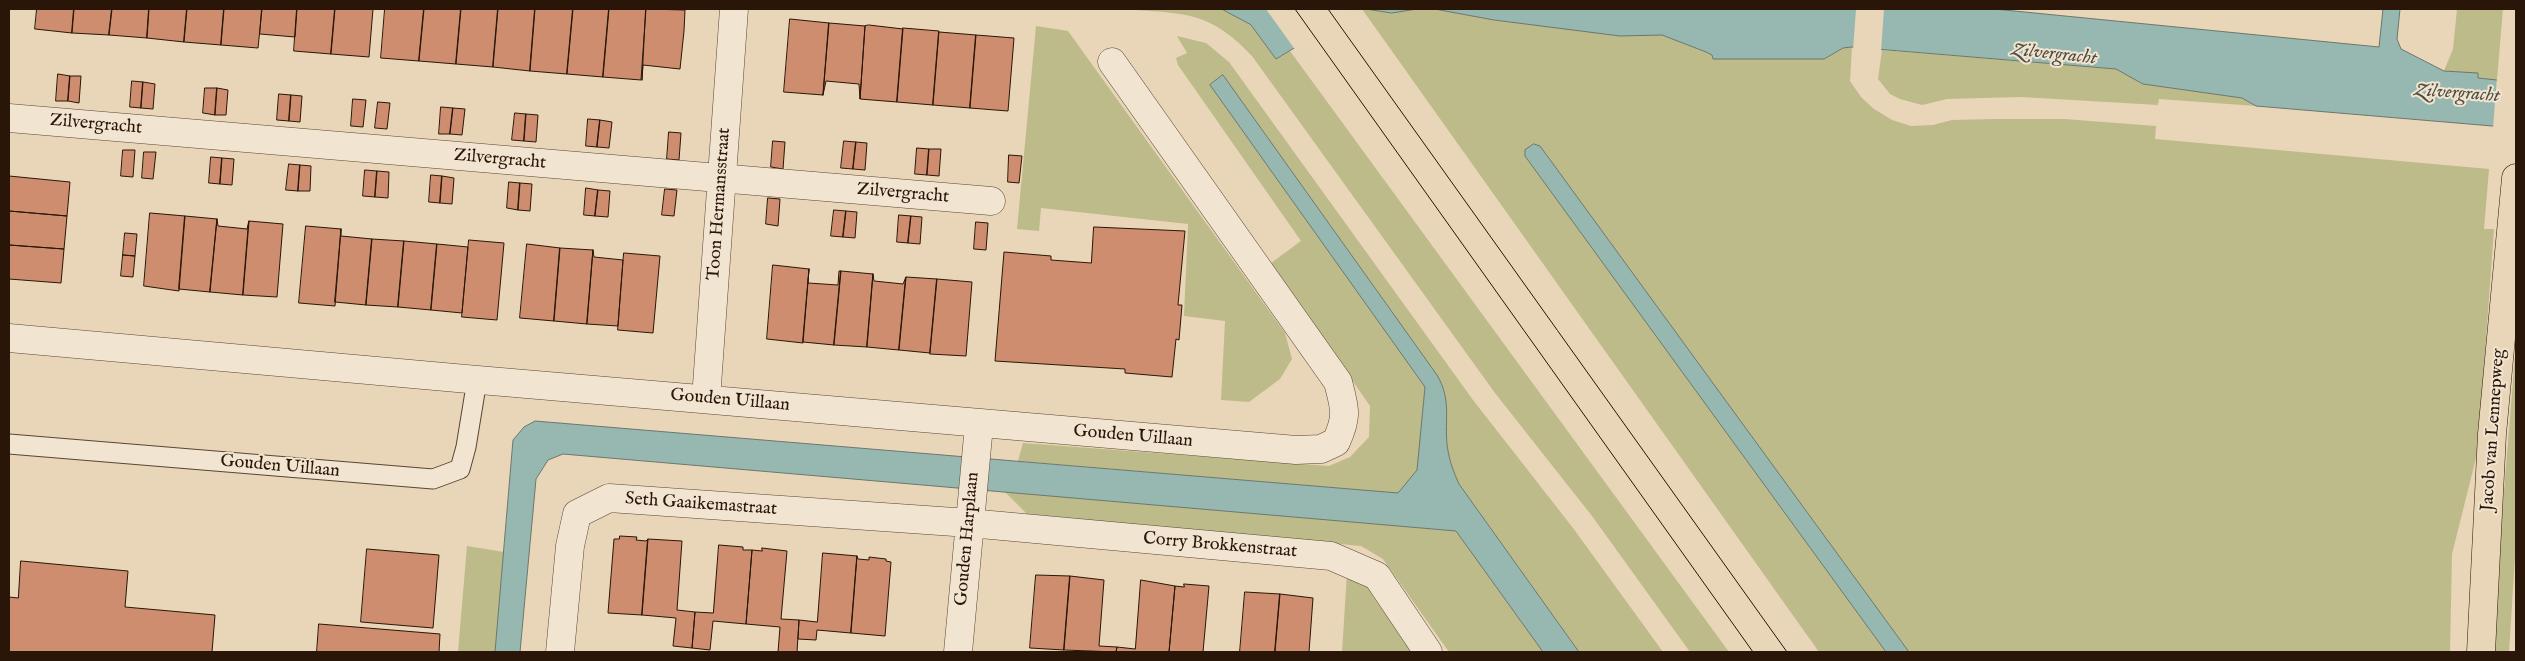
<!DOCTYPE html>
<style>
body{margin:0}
#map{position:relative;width:2525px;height:661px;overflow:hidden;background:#e9d5b7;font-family:"IM FELL English",serif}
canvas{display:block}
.frame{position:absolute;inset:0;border:10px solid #291608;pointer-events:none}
</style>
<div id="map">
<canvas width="2525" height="661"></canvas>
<div class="frame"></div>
</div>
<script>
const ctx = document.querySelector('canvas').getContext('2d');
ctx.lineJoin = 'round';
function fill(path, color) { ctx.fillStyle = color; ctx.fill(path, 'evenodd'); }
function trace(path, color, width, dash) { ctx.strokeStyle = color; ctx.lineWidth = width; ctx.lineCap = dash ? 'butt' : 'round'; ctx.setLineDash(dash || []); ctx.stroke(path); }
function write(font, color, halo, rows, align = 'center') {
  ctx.font = font + ' "IM FELL English",serif'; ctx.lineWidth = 4; ctx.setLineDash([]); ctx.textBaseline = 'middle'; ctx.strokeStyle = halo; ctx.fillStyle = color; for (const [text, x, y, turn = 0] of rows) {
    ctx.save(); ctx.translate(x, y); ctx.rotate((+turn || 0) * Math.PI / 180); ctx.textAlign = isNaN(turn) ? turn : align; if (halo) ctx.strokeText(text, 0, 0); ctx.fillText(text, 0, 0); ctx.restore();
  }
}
fill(new Path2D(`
 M1122,9H1222L1251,25L1276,59L1290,51L1729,652H1690L1592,516L1495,393L1252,56C1208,9 1182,14 1122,9Z
 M1362,9L1392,13L1417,9H1442L1494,20L1662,35L1706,52L1712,55L1713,59H1824L1843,48L1852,47L1850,81L1861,97L1874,109L1892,120L1911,126L1933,125L1952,120L1996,119H2064L2156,126L2155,139L2489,169L2484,229H2494L2478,450L2452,554L2450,652H1909L1540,146L1534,144L1525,154V156L1886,652H1819Z
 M2457,9H2503L2497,80L2477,78L2478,74L2444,71L2453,49Z
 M1036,26L1068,31L1285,333L1292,359L1280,379L1249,402L1221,400L1225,321L1184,316L1188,224L1041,208L1039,231L1017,229Z
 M1177,36L1206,43L1229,62L1473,400L1573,528L1663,652H1579L1459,484C1454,473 1450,463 1448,451C1443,423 1453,402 1437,375L1223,75L1210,85L1425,387L1417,471L1398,493L1018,461L1023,443L1329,466L1350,457L1369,437L1370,406L1271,263L1301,241L1178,65L1176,58L1187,53Z
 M1882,50L2117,69L2143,84L2242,98L2256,106L2159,99L2158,105L2021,97L1947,99L1922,105L1900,99L1890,94L1878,79Z
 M2516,343V542L2509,652H2491Z
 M1005,492L1456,531L1543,652H1449L1383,559L1361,546L1027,514Z
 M467,546L504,552L495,652H458Z
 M1347,573L1363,581L1411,652H1342Z`), '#bdbb8a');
const water = new Path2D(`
 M1222,9H1359L1276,59L1251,25Z
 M1366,9H1417L1392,13Z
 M1435,9H1994L2379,47L2383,9H2400L2397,39L2401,49L2444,71L2478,73V78L2497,80L2516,128L2256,106L2242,98L2143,84L2116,69L1852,47L1843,48L1824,59H1713L1712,55L1706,52L1662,35L1620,36L1494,20Z
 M1223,75L1437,375C1453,402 1443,423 1448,451C1450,463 1454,473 1459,484L1579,652H1543L1456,531L563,454L548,460L536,479L520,652H495L513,440L524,427L535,421L1398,493L1417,470L1425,387L1210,85Z
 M1534,144L1540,146L1909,652H1886L1525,156V150Z`);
fill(water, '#97b8b0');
trace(water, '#6b776d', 1);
fill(new Path2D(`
 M1266,9H1360L1361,10L1296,51Z
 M1856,9H1884L1881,52L1853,50Z
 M2497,77L2516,79V130L2493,128Z`), '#e9d5b7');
const building = new Path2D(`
 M37,9H74L72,33L35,29Z
 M74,9H112L109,35L72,33Z
 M112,9H149L147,38L109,35Z
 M149,9H187L184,42L147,38Z
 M187,9H224L221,45L184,42Z
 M224,9H262L258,48L221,45Z
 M262,9H297L295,37L260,34Z
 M297,9H335L331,54L294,51Z
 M335,9H373L369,57L331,54Z
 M385,9H424L419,61L381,58Z
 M424,9H461L456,64L419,61Z
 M461,9H498L493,67L456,64Z
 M498,9H535L530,71L493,67Z
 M535,9H573L567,74L530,71Z
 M573,9H609L603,77L567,74Z
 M609,9H646L641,80L603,77Z
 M646,9L685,10L684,31L680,69L643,65L642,80Z
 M790,19L829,23L823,95L784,92Z
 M829,23L865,26L860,99L859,84L826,81L823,95Z
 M869,25L903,29L897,102L860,99L865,26Z
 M903,28L939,31L933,105L897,102Z
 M939,32L976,35L970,108L933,105Z
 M976,35L1014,38L1008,111L970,108Z
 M58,74L70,76L68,101H56Z
 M70,76H81L79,103L68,101Z
 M132,81L143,82L141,108L130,107Z
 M143,82L155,84L153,109L141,108Z
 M205,88H217L215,115L203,113Z
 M217,88L228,90L226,115H215Z
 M279,94L291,95L289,121L277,120Z
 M291,95L302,96L300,122L289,121Z
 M353,99L366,100L363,127L351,126Z
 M378,102L390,103L387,129L375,128Z
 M441,107L453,108L450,134H439Z
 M453,108L465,109L462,135L450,134Z
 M515,113L526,114L524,141L512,140Z
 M526,114L538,115L536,142L524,141Z
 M588,119L600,120L597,147L586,146Z
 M600,120L612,122L609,148L597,147Z
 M669,132L681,133L679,160L667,159Z
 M773,141L785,142L783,169L771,167Z
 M844,141L856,142L853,169L841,168Z
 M856,142L867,143L865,170L853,169Z
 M917,148L929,149L927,175L915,174Z
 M929,149H941L939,176L927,175Z
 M123,150H135L133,177L121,176Z
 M144,152H156L153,179L142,178Z
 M1009,155L1022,156L1019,183L1008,182Z
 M211,157L222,158L220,184L209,183Z
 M222,158L234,159L232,185L220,184Z
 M289,164L300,165L298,191L286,190Z
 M300,165L311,166L310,191H298Z
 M365,170L377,171L375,197L363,196Z
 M377,171L389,172L388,198L375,197Z
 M431,175L442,176L440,203L429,202Z
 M9,176L70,182L67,216L9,211Z
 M442,176L454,178L452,204L440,203Z
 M509,182L520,183L518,210L507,208Z
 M520,183L532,184L530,211L518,210Z
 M586,188L598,190L595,216L584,215Z
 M665,189L677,190L674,216L662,215Z
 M598,190L610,191L608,217L595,216Z
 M768,198L780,199L778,226L766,224Z
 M834,210L846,211L843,237L831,236Z
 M9,211L67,216L64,249L9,245Z
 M846,211L857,212L855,238L843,237Z
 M150,213L185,216L179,291L144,286Z
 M899,215L911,216L908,243L897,242Z
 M185,216L217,219L210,292L179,289Z
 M911,216L922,217L920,244L908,243Z
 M217,219L218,226L247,229L249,221L243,295L210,292Z
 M249,221L283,224L277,297L243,295Z
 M976,222L988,223L986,250L974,249Z
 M306,226L341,229L335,306L299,303Z
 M1094,227L1185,231L1178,305H1182L1179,340L1176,339L1172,377L1125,373V369L995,361L1004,252L1051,256V260L1091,263Z
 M341,229V236L372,239L366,305L335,302Z
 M125,233L137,234L135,256L123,255Z
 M372,239L404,241L398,307L366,305Z
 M469,240L504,243L497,320L462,317Z
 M404,241L437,244L431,310L398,307Z
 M437,244L468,247L462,313L431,310Z
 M527,244L560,248L554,321L520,318Z
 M9,245L64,249L61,283L9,279Z
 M560,248L593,250L587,324L554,321Z
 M593,250L594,257L623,260L618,326L587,324Z
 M624,253L660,256L653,333L618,330Z
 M123,255L135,256L133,277L121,276Z
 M773,265L809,269L803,343L767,339Z
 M809,269L808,283L838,285L839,271H841L834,345L803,342Z
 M841,271L873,274L867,347L834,345Z
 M873,274L874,281L903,284L906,277L899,350L867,347Z
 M906,277L937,279L930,353L899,350Z
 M937,279L972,282L966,356L930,354Z
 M620,536L637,537L636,540L646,541L648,539L642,615L608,613L614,539H619Z
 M648,539L682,541L677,610L695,612L692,648L673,646L676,618L642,615Z
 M719,545L743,547V550H752L746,624L713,621L710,650L692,648L695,612L713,613Z
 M762,548L787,551L781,619L799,620L797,652H778L780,627L746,624L752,550L762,551Z
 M367,549L439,555L433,628L361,622Z
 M823,553L857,556L851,633L817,630L816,640L798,639L799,620L817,622Z
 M857,556L858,559L869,560V557L886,559V561L891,562L885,636L851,633Z
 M21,561L128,571L125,607L215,615L212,652H9V597L18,598Z
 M1036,575L1070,576L1064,650L1030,648Z
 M1070,576L1104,580L1099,646L1117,647L1116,652L1064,650Z
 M1141,580L1175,586L1169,652H1116L1117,647L1135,649Z
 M1184,584L1209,586L1203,652H1169L1175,586L1184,587Z
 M1245,592L1280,594L1275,652H1240Z
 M1280,594L1313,598L1309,652H1275Z
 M319,624L440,634L439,652H317Z`);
fill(building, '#cd8d6e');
trace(building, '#291608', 1);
const service = new Path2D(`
 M9,444L433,479L460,469L466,447L477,380`);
const minor = new Path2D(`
 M9,118L991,201
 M9,338C438,376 866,416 1296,450L1321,449L1336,442C1348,416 1345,409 1338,382L1112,62
 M706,399L734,9
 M560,652L570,546L577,514L609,498L969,523L1331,556L1377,576L1428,652
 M958,652L979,425`);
const primary = new Path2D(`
 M2481,652L2492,434L2516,178`);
trace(service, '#594634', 21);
trace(minor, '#594634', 29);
trace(primary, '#291608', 29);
trace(service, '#f1e4d0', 19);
trace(minor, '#f1e4d0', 28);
trace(primary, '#e9d5b7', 28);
trace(new Path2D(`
 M1295,9L1753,652
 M1328,9L1787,652`), '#291608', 1);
write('18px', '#291608', '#f1e4d0', [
 ["Zilvergracht",96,125,5],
 ["Zilvergracht",500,160,5],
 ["Zilvergracht",903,194,5],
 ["Toon Hermansstraat",720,204,-86],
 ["Gouden Uillaan",730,401,5],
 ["Jacob van Lennepweg",2494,430,-86],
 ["Gouden Uillaan",1133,437,5],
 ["Gouden Uillaan",280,467,5],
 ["Seth Gaaikemastraat",701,505,4],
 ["Gouden Harplaan",968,539,-85],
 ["Corry Brokkenstraat",1220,546,5]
]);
write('italic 19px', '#504f43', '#f1e4d0', [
 ["Zilvergracht",2054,55,6],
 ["Zilvergracht",2457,94,4]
]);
</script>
